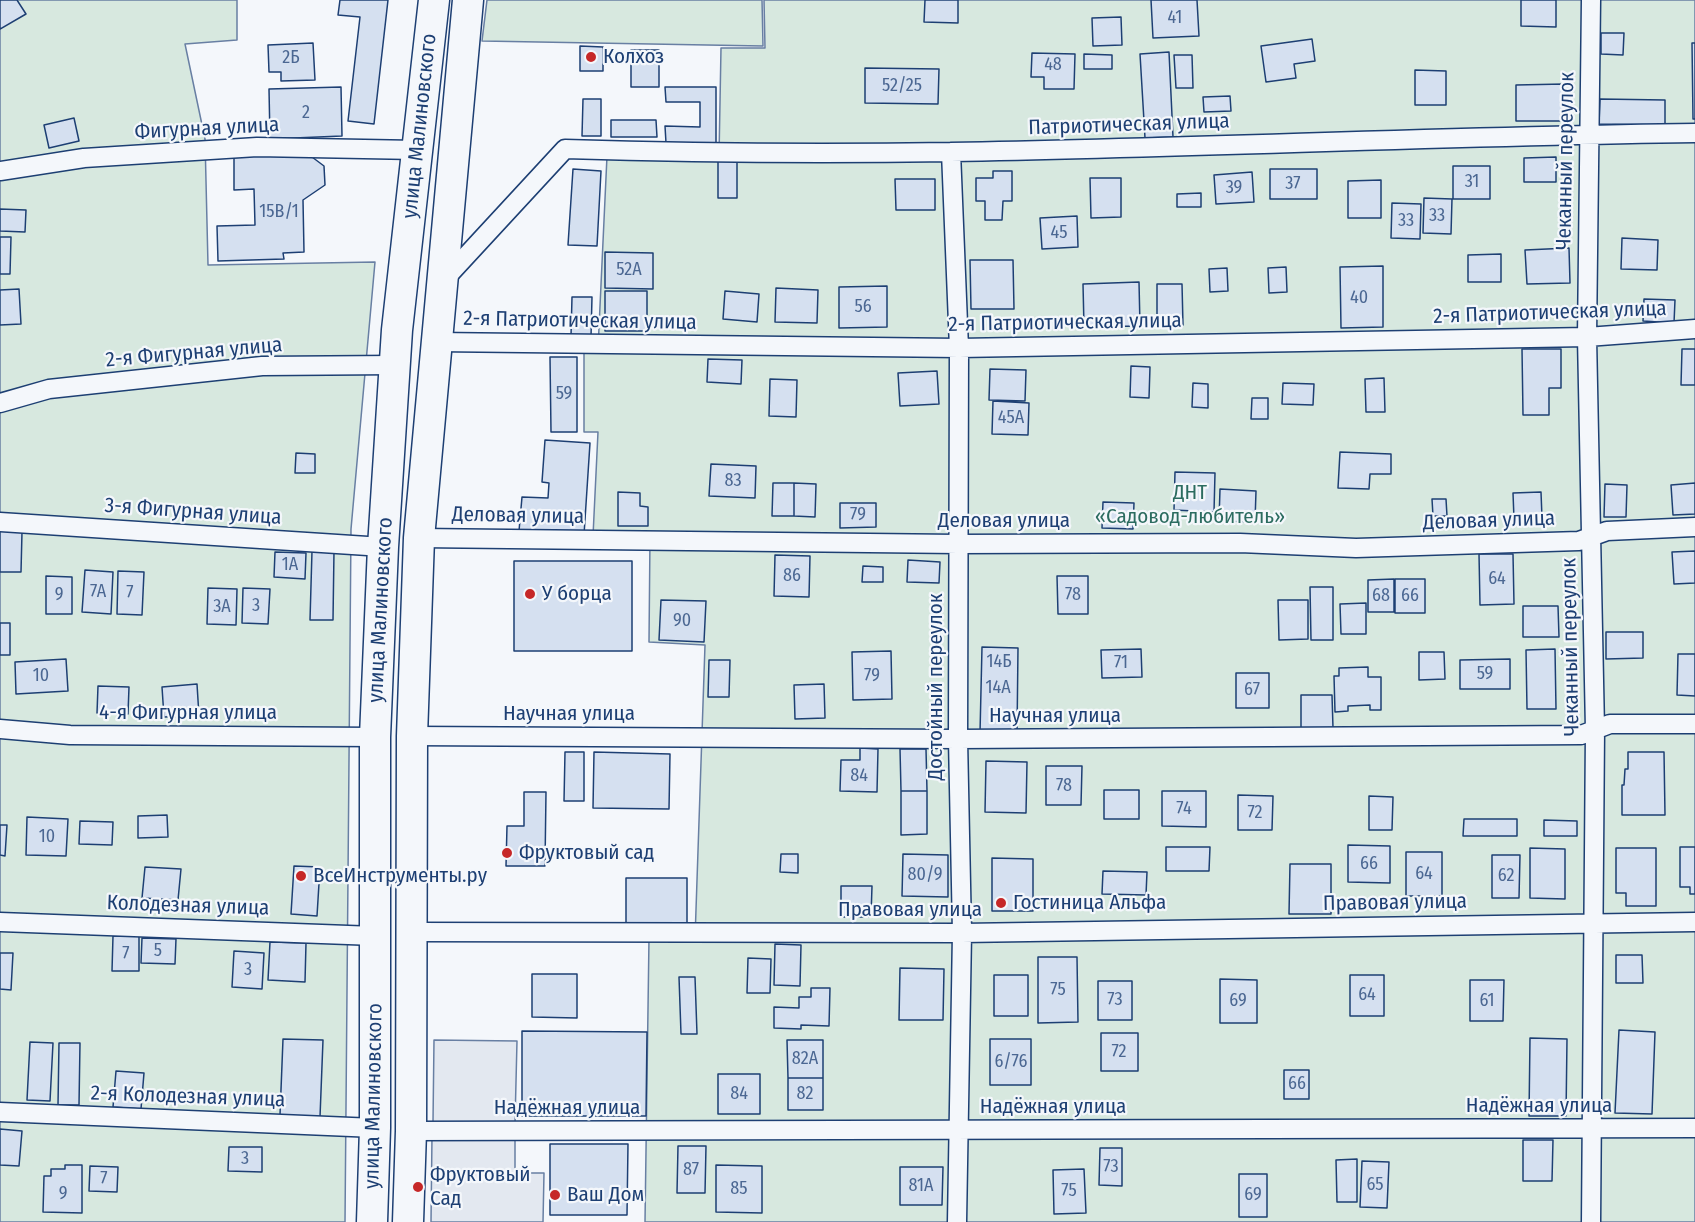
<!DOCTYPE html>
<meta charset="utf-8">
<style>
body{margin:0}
canvas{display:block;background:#f4f7fb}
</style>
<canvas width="1695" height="1222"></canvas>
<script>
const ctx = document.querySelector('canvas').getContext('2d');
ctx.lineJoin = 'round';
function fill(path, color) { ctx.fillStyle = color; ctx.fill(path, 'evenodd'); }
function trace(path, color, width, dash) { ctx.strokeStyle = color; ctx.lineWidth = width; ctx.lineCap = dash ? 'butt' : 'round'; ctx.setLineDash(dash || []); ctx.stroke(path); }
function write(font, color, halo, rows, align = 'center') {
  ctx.font = font + ' "Fira Sans Condensed",sans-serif'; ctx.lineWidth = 4.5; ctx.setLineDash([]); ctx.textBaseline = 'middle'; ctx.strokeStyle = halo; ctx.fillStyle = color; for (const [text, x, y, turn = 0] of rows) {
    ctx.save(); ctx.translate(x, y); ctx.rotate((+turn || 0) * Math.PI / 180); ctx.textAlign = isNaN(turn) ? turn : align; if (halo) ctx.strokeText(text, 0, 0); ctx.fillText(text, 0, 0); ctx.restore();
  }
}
const green = new Path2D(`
 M0,0H237V40L185,44L205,139L208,265L375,262L351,529L345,1222H0Z
 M487,0H762L763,46L482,41Z
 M764,0H1695V1222H645L649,938L695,939L705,645L649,642L650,537L593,536L598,432H584V349H598L607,156L719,157L721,48H765Z`);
fill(green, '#d7e8df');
trace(green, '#687fa3', 1.5);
const parking = new Path2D(`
 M434,1040L517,1041L515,1123L433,1122Z
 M432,1136H515V1173H544L543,1222H431Z`);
fill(parking, '#e3e8f0');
trace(parking, '#687fa3', 1.5);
const building = new Path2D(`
 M0,0H17L26,14L0,29Z
 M340,0H388L374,124L348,121L360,17L338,15Z
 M925,0H958V23L924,22Z
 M1151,0H1197L1199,36L1153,38Z
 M1521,0H1556V27L1521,26Z
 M1121,17L1122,45L1093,46L1092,18Z
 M1601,33H1624L1623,55L1601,54Z
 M1312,39L1315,61L1294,64L1296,78L1266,82L1261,46Z
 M313,43L315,80L281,81V72H269L268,45Z
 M1692,43H1695V119H1693Z
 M580,46L603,47V71H580Z
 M631,50H659V87H631Z
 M1169,52L1173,137L1145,138L1140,54Z
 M1032,53L1075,54L1074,89H1044V77H1031Z
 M1084,54L1112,55V69H1084Z
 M1174,55H1192L1193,88H1176Z
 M865,68L939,69L938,104L865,103Z
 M1415,70L1446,71V105H1415Z
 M1564,84V121H1516V85Z
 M341,87L342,136L270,139L269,89Z
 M665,87H716V143H666L665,126L700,127V102H666Z
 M1230,96L1231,111L1204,112L1203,97Z
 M583,99H601V136H582Z
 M1600,99L1665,100V125L1599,124Z
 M74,118L79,141L49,148L44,125Z
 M611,120H656L657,137H611Z
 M308,154L324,166L325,185L303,200L304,252L283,253L284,259L218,261L217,226L255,225L254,189L234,190V156Z
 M1556,157V182H1524V158Z
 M718,161H737V198H718Z
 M1453,166H1490V199H1453Z
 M573,169L601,171L597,246L568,245Z
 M1270,169H1317V199H1270Z
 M993,171H1012V201H1003L1002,220H985V201H976V178H993Z
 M1252,172L1254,202L1216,204L1214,175Z
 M1090,178H1121V217L1091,218Z
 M895,179H935V210H896Z
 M1381,180V218H1348V181Z
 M1201,193V207H1177V194Z
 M1424,198L1452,199L1451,234L1423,233Z
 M1392,203L1421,204L1420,239L1391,238Z
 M0,209L26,210L25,232L0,231Z
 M1077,216L1078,247L1042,249L1040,218Z
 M0,237H11L10,274H0Z
 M1622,238L1658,240L1657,270L1621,269Z
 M1569,248L1570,283L1527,284L1525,250Z
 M605,252L653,253V289L605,288Z
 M1501,254V282H1468V255Z
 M970,260H1013L1014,309H971Z
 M1383,266V327L1341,328L1340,267Z
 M1286,267L1287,292L1269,293L1268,268Z
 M1227,268L1228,291L1210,292L1209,269Z
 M1139,282L1140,326L1084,327L1083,284Z
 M1157,284H1182L1183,325H1157Z
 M887,286V327L839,328V287Z
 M776,288L818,290L817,323L775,322Z
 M19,289L21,324L0,325V290Z
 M605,291H647V331H605Z
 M725,291L759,294L757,322L723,319Z
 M572,297H592L591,337L571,336Z
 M1644,299L1675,300L1674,323L1643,321Z
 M1522,349H1561V388H1549V415H1523Z
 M1682,349H1695V385H1681Z
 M550,357H577V432H551Z
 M708,359L742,360L741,384L707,382Z
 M1131,366L1150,367L1149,398L1130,397Z
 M990,369L1026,370L1025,401L989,400Z
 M937,371L939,404L900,406L898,373Z
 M1384,378L1385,412H1366L1365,379Z
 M770,379L797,380L796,417L769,416Z
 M1193,383L1208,384V408L1192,407Z
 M1283,383L1314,384L1313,405L1282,404Z
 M1252,398H1268V419H1251Z
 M993,401L1029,403L1028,435L992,434Z
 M545,440L590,443L584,535L519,531L522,497L548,498L549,483L542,482Z
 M1340,452L1391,454V474H1370L1369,489L1338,488Z
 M296,453L315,454V473H295Z
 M711,464L756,466L755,498L709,496Z
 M1175,472L1215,473L1214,512L1174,510Z
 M773,483H794V516H772Z
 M794,483L816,484L815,517L794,516Z
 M1695,483V514L1673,515L1671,485Z
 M1605,484L1627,485L1626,517H1604Z
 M1220,489L1256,491L1255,522L1219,521Z
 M618,492L640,493V506L648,507V526H618Z
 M1541,492L1542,518L1514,519L1513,493Z
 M1432,499H1446L1447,516H1433Z
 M1103,502L1134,503L1133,529L1102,528Z
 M840,503H876V527L840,528Z
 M0,531L22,532L21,572H0Z
 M312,551H334L333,620H310Z
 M1695,551V583L1674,584L1672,552Z
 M275,552L306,553L305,579L274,577Z
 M1479,554H1513L1514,604L1480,605Z
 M775,555L810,556L809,597L774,596Z
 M908,560L940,562L939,583L907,582Z
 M514,561H632V651H514Z
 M863,566L883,567V582H862Z
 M85,570L113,572L111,614L82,612Z
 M118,571L144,572L142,615L117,614Z
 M46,576L72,577V614H46Z
 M1057,576H1088V614H1058Z
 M1394,579V612H1368V580Z
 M1395,579H1425V613H1395Z
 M1310,587H1333V640H1311Z
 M208,588L237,589L236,625L207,624Z
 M243,588L270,589L268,624L242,623Z
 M661,600L706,601L704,642L659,640Z
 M1278,600H1308V639L1279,640Z
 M1366,603V634H1341L1340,604Z
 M1523,606H1558L1559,637H1523Z
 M0,623H10V655H0Z
 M1606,632H1643V658L1606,659Z
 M982,647L1018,648L1017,734L980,733Z
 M1141,649L1142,677L1102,678L1101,650Z
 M1555,649L1556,709H1527L1526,650Z
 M891,651L892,699L853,700L852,652Z
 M1419,652H1444L1445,679L1419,680Z
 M1678,654H1695V696L1677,695Z
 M66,659L68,691L16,694L15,662Z
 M1510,659V689H1460V660Z
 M709,660H730L729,697H708Z
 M1368,667V677H1381V710H1370V705L1348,706V711L1335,712L1334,676H1339V668Z
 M1236,673H1269V708H1236Z
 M197,684L199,716L164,717L162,687Z
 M824,684L825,718L795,719L794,685Z
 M98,686L129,687L128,714L97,713Z
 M1301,695H1332L1333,728L1301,729Z
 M860,748L878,749L877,792L840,791L841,760H860Z
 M900,749H926L927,791H901Z
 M565,752H584V801H564Z
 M594,752L670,754L669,809L593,808Z
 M1628,752H1664L1665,815H1622V785H1624L1625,769H1628Z
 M986,761L1027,762L1026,813L985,812Z
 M1046,766H1082L1081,805H1046Z
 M1104,790H1139V819H1104Z
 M901,791H927V834L901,835Z
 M1162,791H1206V827L1162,826Z
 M524,792H546L545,866H506L507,826H524Z
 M1238,795L1273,796L1272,830H1238Z
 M1369,796L1393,797L1392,830H1369Z
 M167,815L168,837L138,838V816Z
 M27,817L68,819L66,856L26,855Z
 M1464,819H1517V836H1463Z
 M1544,820L1577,821V836H1544Z
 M80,821L113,822L112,845L79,844Z
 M0,825H7L5,856L0,855Z
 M1348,845L1390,846V883L1348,882Z
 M1166,847H1210L1209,871H1166Z
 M1680,847H1695V894H1690V887H1680Z
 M1530,848L1565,849V899L1530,898Z
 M1616,848H1656V906H1626V893H1616Z
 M1406,852H1442V896H1406Z
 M781,854H798V873L780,872Z
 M903,854L948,855V897L902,896Z
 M1492,855H1520L1519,898H1492Z
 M992,858L1033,859V911H992Z
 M1290,864H1331V914H1289Z
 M294,866L320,867L317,916L291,914Z
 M145,867L181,869L178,900L142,898Z
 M1103,871L1147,872L1146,895L1102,894Z
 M626,878H687V925H626Z
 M841,886H872L871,917H841Z
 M113,936H139V971H112Z
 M142,938L176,939L175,964L141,963Z
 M270,942L306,943L305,982L268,980Z
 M775,944L801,945L800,986L774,985Z
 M234,951L264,953L262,989L232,987Z
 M0,953H13L11,990L0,989Z
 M1616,955H1642L1643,983H1616Z
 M1038,957H1077L1078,1022L1038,1023Z
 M748,958L771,959L770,993H747Z
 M900,968L944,969L943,1020H899Z
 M532,974H577V1018L532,1017Z
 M994,975H1028V1016H994Z
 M1350,975H1384V1016H1350Z
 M679,977H695L697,1034H681Z
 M1220,979L1257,980V1023H1220Z
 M1470,980H1504L1503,1021H1470Z
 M1098,981H1132V1020H1098Z
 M811,988H830L829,1026L801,1025V1029L774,1028V1007L799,1008V997H811Z
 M1619,1030L1655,1032L1652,1114L1615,1113Z
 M522,1031L647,1032L646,1116H522Z
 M1101,1033H1138V1071H1101Z
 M1530,1038L1567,1039L1566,1116H1529Z
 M283,1039L323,1040L320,1117L280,1115Z
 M990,1039H1031V1085H990Z
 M787,1040H823V1078H788Z
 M30,1042L53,1043L50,1101L27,1100Z
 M59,1043H80L79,1105H58Z
 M1284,1070H1309V1099H1284Z
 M116,1071L144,1073L141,1109L113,1107Z
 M718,1074H760V1114H718Z
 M788,1078H823V1110H788Z
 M0,1129L22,1131L19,1166L0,1165Z
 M1523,1140H1553L1552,1181H1523Z
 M550,1144H628L627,1215H550Z
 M678,1146H706L705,1193H677Z
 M229,1147H262V1172L228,1171Z
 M1100,1148H1122V1186L1099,1185Z
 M1357,1159V1202H1337L1336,1160Z
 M1362,1161L1389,1162L1387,1208L1360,1207Z
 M65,1165H82V1213L43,1212L44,1176H51V1169H65Z
 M716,1165L762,1166V1213L716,1212Z
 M90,1166L118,1167L117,1192L89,1191Z
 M900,1167H943L942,1205H900Z
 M1084,1169L1086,1213L1054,1214L1053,1170Z
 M1239,1174H1267V1217H1239Z`);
fill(building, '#d5e0f0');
trace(building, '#1d3f73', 1.5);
const minor = new Path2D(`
 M951,152L959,348L958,739L962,933L957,1222
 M0,171L84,158L257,147L417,150
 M443,281L565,149C693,153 822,154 951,152C1199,148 1447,136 1695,133
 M436,342L959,348L1587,337L1695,329
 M0,403L49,389L262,366L395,365
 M0,522L383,547
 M419,538L958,544L1240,543L1356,548L1579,541L1607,531L1695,527
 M0,729L70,735L375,737
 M412,736L958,739L1581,735L1610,724H1695
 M0,922L375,936
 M412,932L962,933L1695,922
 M0,1112L375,1128
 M411,1131L1695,1128
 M1591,1222L1595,730L1587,337L1591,0`);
const trunk = new Path2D(`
 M372,1222L375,1128V737L383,547L397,330L434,0
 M408,1222L411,1131L412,736L419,538L468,0`);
trace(minor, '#1d3f73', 21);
trace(trunk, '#1d3f73', 33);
trace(minor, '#f4f7fb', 18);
trace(trunk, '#f4f7fb', 30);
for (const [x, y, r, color] of [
 [591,57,6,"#c62828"],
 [530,594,6,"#c62828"],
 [507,853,6,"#c62828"],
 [301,876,6,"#c62828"],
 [1001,903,6,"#c62828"],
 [418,1187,6,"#c62828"],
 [555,1195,6,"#c62828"]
]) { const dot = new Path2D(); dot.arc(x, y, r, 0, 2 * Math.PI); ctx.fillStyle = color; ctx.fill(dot); trace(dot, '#f4f7fb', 2); }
write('18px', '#4b6792', null, [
 ["41",1175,18],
 ["2Б",291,58],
 ["48",1053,65],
 ["52/25",902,86],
 ["2",306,113],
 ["31",1472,182],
 ["37",1293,184],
 ["39",1234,188],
 ["15В/1",279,212],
 ["33",1437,216],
 ["33",1406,221],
 ["45",1059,233],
 ["52А",629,270],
 ["40",1359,298],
 ["56",863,307],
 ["59",564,394],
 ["45А",1011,418],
 ["83",733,481],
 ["79",858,515],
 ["1А",290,565],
 ["86",792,576],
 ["64",1497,579],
 ["7А",98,592],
 ["7",130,593],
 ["9",59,595],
 ["78",1073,595],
 ["68",1381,596],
 ["66",1410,596],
 ["3",256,606],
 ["3А",222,607],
 ["90",682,621],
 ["14Б",999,662],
 ["71",1121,663],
 ["59",1485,674],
 ["10",41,676],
 ["79",872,676],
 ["14А",998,688],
 ["67",1252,690],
 ["84",859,776],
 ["78",1064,786],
 ["74",1184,809],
 ["72",1255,813],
 ["10",47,837],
 ["66",1369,864],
 ["64",1424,874],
 ["80/9",925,875],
 ["62",1506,876],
 ["5",158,951],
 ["7",126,954],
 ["3",248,970],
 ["75",1058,990],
 ["64",1367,995],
 ["73",1115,1000],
 ["69",1238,1001],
 ["61",1487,1001],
 ["72",1119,1052],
 ["82А",805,1059],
 ["6/76",1011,1062],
 ["66",1297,1084],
 ["84",739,1094],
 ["82",805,1094],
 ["3",245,1159],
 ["73",1111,1167],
 ["87",691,1170],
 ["7",104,1179],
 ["65",1375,1185],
 ["81А",921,1186],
 ["85",739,1189],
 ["75",1069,1191],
 ["9",63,1194],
 ["69",1253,1195]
]);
write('21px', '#1d3f73', '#f4f7fb', [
 ["Колхоз",603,57],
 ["У борца",542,594],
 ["Фруктовый сад",519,853],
 ["ВсеИнструменты.ру",313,876],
 ["Гостиница Альфа",1013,903],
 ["Фруктовый",430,1175],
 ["Сад",430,1199],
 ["Ваш Дом",567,1195]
], 'left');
write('21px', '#1d3f73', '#f4f7fb', [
 ["Патриотическая улица",1129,125,-2],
 ["улица Малиновского",420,126,-84],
 ["Фигурная улица",207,129,-3],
 ["Чеканный переулок",1566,161,-89],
 ["2-я Патриотическая улица",1550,313,-2],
 ["2-я Патриотическая улица",580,321,1],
 ["2-я Патриотическая улица",1065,323,-1],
 ["2-я Фигурная улица",194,353,-5],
 ["3-я Фигурная улица",193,512,4],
 ["Деловая улица",518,516,1],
 ["Деловая улица",1004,521],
 ["Деловая улица",1489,521,-2],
 ["улица Малиновского",381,610,-87],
 ["Чеканный переулок",1571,647,-91],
 ["Достойный переулок",936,687,-90],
 ["4-я Фигурная улица",188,713],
 ["Научная улица",569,714],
 ["Научная улица",1055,716],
 ["Правовая улица",1395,903,-1],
 ["Колодезная улица",188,906,2],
 ["Правовая улица",910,910],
 ["улица Малиновского",374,1096,-89],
 ["2-я Колодезная улица",188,1097,2],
 ["Надёжная улица",1539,1106],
 ["Надёжная улица",1053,1107],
 ["Надёжная улица",567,1108]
]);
write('21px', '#2c6c60', '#f4f7fb', [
 ["ДНТ",1190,493],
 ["«Садовод-любитель»",1190,517]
]);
</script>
